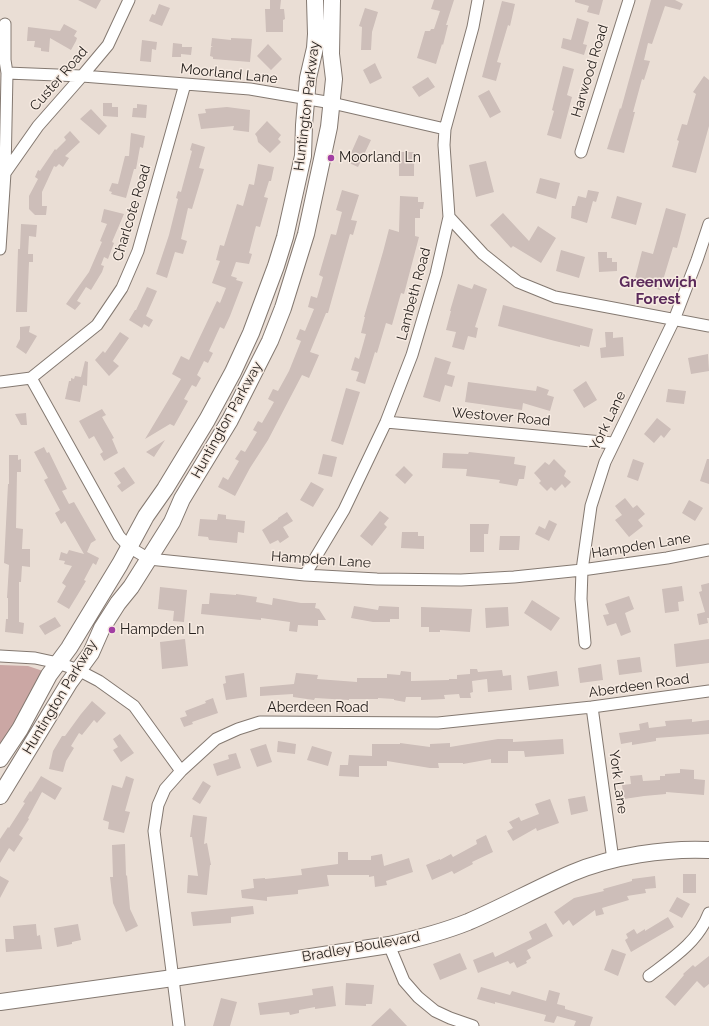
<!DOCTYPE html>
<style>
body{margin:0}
canvas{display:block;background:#eaded5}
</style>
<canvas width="709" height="1026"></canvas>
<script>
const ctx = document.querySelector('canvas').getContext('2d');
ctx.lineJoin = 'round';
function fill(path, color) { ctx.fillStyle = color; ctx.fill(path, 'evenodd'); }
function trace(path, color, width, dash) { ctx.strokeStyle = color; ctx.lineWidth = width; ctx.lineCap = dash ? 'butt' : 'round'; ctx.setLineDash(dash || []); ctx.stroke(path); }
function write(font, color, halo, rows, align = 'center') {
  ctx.font = font + ' Raleway,sans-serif'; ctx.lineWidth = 3; ctx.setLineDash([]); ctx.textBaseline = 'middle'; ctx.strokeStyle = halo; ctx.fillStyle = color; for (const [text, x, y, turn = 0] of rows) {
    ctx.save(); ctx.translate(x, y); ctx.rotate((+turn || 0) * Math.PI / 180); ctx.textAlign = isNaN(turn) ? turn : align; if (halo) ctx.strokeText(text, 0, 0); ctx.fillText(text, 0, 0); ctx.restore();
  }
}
fill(new Path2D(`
 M0,665L28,666L43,671L0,748Z`), '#cba7a4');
fill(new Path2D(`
 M78,0H101L96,9Z
 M270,0H281L280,9H284L285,19L283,20V32H266L265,9H270Z
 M434,0H454L446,25H448L443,45L442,44L436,64L417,58L425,31H430L431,29H434L440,11L431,9Z
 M575,0H603L599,15L587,12L589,6L575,2Z
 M651,0H675L683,4L680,10L665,6L652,44L648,43L644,60L650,61L644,80L642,79L633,112H635L624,153L607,149L620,108L621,109Z
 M502,1L515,4L510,26L508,25L497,62L501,63L496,81L482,77Z
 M159,4L170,8L162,26L149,21L152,14L155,15Z
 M365,8L378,12L372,32L371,50H361L362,27L359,26Z
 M577,18L589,22L583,44L587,45L584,55L561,48L563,38L571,40Z
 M64,24L77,31L74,36L77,38L76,41L71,50L50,38L49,52L41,51V48L34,47L35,41H27L28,27L60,31Z
 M212,38L231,40V38L252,39L250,62L213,59V57L210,56L211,47H213L211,46Z
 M142,40L157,42L156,50L152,49L151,62L140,61Z
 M173,43L182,44V47H192L191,55L181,54V57H172Z
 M268,44L282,59L271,70L257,56Z
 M375,63L382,78L370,84L363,70Z
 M563,66L574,69L567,95L572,97L561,139L547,135L554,111L552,110Z
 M704,76L709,80V126L696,173L672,167L679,141L677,140L682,124L687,125L696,94L693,92Z
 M428,77L435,87L419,97L412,87Z
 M489,90L501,112L490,118L478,96Z
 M103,103H112V107H118V117L103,116Z
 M137,104L147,105L146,118L132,117L133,108H137Z
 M227,107L250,110L249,132L233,130L234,126L201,129L198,114L206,113L205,109Z
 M91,109L107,126L99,135L80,119Z
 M267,121L281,135L278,139L281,142L270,153L258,142L257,137L255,134Z
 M70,131L80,142L65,156L69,158L63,167L59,164L56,167L54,166L42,192V206H47L46,215H35L29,209V196L38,179L35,177L38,170L40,171L55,149L56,150L66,140L64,137Z
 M131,133L145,136L143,148L140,147L136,169H134L126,198L111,194L112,192L109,191L112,183L118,184L125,156H129Z
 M359,135L371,140L358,167L347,162Z
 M192,143L205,147L199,168L204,169L192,209L188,208L181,239L187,241L183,254L175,252L167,278L156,274L169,235L178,199L176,198L178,191L181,192L192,151L190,150Z
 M393,152H414V176H399V162H393Z
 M486,161L494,192L476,197L469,165Z
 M258,164L274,167L271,181H269L264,197L268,198L260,227L256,226L249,253L252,254L249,264L236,262L231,276L237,278L236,280L243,282L230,316L224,329L220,327L209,351L213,353L208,363L204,361L197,375L201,378L196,387L192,385L184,399L188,401L174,426L170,424L145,439L181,379L172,374L181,356L189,360L217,301L220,303L226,288L212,283L220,261L216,260L220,245L224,246L237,204L243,206L249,184L254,185Z
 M540,178L560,183L556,199L536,193Z
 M342,190L359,195L351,220L357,221L353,235L350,234L328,313H326L310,352L319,355L309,378L302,375L268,440L250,468L235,496L218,487L223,477L228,480L239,461L235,459L241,450L245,452L257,432L253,430L258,421L262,423L274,402L268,399L273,389L278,391L289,371L301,341L296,339L300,329L305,331L314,309L308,307L311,296L317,298L323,277L319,275L331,234L336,235L342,212L336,210Z
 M588,190L599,192L596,202L593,201L587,223L571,218L572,206H575L578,196L586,198Z
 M400,196L418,197V202H424L423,209H420V218H415V236L419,237L404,294L401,293L392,325L386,323L377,353L375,352L365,384L356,381L359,372L351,370L355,357L359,359L366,334L361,333L365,317H364L383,252L389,229L399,232Z
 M617,196L642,203L636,225L611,218Z
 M666,208L686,214L677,248L673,247L660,290L634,282L642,251L653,254Z
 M104,209L124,214L112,242L114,243L108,259L104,257L101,265L104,266L102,272L91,290L86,287L77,301L81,303L75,310L66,304L89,272L102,242L100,241L107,224L101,222Z
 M503,213L529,241L538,226L556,238L541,263L513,246L511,248L490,225Z
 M21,224L37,225L36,237L29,236L28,254H33V262H29L27,312H16L18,249H20Z
 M561,250L585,257L579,278L556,271Z
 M598,252H607V258H612V262H617V271L599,272Z
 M458,284L472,289L474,284L487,289L475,327L478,328L476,338L468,336L464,350L452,347L456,332L446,330L451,311H450Z
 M147,287L157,291L146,316L153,320L149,327L144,324L142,328L129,320L135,310H136Z
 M503,305L593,329L589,347L580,345V347L555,341L498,326Z
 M30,326L29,332L37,336L26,354L16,347L20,339V327Z
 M120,332L129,338L113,361L119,366L109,376L95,360L103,351L105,353Z
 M605,332H613V338L623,337L624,356L601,358L600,348L606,347Z
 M708,354L709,371L691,374L688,358Z
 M435,357L451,362L447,374L455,376L452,387L445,385L440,402L423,397Z
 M85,361L88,362L87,386L83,385L80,402L65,399L69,381H71V378L74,379L75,376L81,377Z
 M586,381L597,400L584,408L573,390Z
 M468,382L536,391L537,386L549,390L547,395L554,397L550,411L523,403L522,410L465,402Z
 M346,388L360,392L343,445L331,441Z
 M668,389L686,391L684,404L666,402Z
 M102,409L106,415L102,417L114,438L112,439L118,453L104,461L100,454L103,452L94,436L89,439L79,421Z
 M26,413L27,425H21L15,414Z
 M657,418L671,429L664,438L661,435L654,443L644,434Z
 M165,440L154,457L146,452Z
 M44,447L47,453L49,452L67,489L62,491L69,504L74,502L96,540L91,543L87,552L99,558L96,565L93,563L84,580L86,581L69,609L57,602L66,586L62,583L72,566L64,564L65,561L59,560L61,552L67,554L69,550L84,554L65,521L61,524L55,513L60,510L44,480L48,478L34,452Z
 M469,452L515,457L514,464L526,466L524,479H519L517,486L499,483L500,480L466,476L467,469L442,468L443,453L468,454Z
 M323,454L337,457L332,477L318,474Z
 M9,455H18V460L21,459V472H17L16,528L23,529L22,549H30V567L22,566L21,582H19V622L24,623L23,634L5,632L6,619H8V598H7L9,565L4,563L8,484H9Z
 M554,459L566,471L564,476L571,482L565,488L562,484L555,491L551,487L547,491L539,483L541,481L534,473L545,462L549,465Z
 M633,459L644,463L638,481L627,477Z
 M707,459H709V484L700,481Z
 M404,466L413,475L405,484L395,475Z
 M124,467L135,483L122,492L117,486L121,483L114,473Z
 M311,482L324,489L313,507L300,500Z
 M625,498L633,508L637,505L645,514L638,520L643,526L629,537L615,520L622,515L615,506Z
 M689,500L703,508L695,521L682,513Z
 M380,511L389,518L384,524L387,527L372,546L360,536Z
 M287,512L293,521L283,527L289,537L280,543L278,540L270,544L262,530L278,519V518Z
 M218,514L226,515V519L245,521L244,533L238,532L237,543L209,540L208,537L198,536L200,519L217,520Z
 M549,520L557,524L549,541L535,534L539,526L545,529Z
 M470,524H489L488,534H484V552H470Z
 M402,532H418V536H424V549L401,548Z
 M500,536H520L519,550H499Z
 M709,583V618H707L708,623L699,625L697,614L705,612L699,592L702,591L701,585Z
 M682,586L684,601L678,602L679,611L665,613L662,589Z
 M160,587L187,590L184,622L173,621L174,611L158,609Z
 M210,593L236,595V594L257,597L256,602L272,605L273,598L301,603H316L315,608L319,609L326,620H318V626L298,625L297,632L289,631L290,622L261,618V620L201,614L202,604H209Z
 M629,596L634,609L625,613L631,632L621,636L616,623L607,626L603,615L609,614L605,604Z
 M532,600L560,618L551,631L524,613Z
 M354,606L378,610L379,606L399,607V619H390V622H373L351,618Z
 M421,607L472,609L470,632L440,630V632H429V627H421Z
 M508,607L509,626L486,628L485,608Z
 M55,617L61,626L45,635L39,626Z
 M185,639L188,666L162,669L160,642Z
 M709,639V663L676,667L674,644Z
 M640,657L642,672L619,675L617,660Z
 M601,664L603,680L580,683L578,668Z
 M470,669H477L478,672L502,670L503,676L511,675L512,690L488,692L487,679L472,681L473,692L470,693L471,698H460L459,694L444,695L445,699L421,700V697H406L405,702L394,700V699L378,698V699H349V700L315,698L314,700L293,697V694L260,696V687L294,684L296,673L318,675L317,679L357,682V678H387V674L400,675L401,671L411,672V681L449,680V679H457V675L470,674Z
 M557,671L559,686L529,690L527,676Z
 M244,673L247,697L226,700L223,684L226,683L225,676Z
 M213,698L218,713L192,722L193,724L184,727L180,718L187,716L185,711L206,703L205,701Z
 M92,701L106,713L97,723L94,720L82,735L79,733L71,746L74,748L66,761L63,772L49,769L53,751L62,736H65L81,714Z
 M692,719V722L709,720V734L656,738V741L632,745V742L621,744L619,733L640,730L639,724L648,722L649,728L666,726L665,721Z
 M120,734L134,753L121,762L113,750L118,747L113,739Z
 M498,739H513V742L563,739L564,754L525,757L524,751H508V763H491V759L463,764V763H438L439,768H430L387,761V766H359V777L339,776L340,765H348L349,755L372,756V744H400V743L430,747V744L450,743V747Z
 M278,741L296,744L295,754L277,752Z
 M266,744L272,762L257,767L250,749Z
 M312,746L332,752L328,766L307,760Z
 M236,753L241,768L217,776L213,764L229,759L228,755Z
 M680,769L694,770V779L705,780L704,795L666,792V794L644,796L624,799L622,785L631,784L630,776L642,775L643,781L660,780V776H665V774L680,773Z
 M41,776L62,788L55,800L42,792L28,818L29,819L19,835L23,838L14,852L9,848L0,863V839L8,827L9,828L25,803L23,802L30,791L31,792Z
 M126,776L134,779L125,811L130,812L124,833L108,829L109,822L103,820L112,785L122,788Z
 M203,781L211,786L200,804L192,799Z
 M585,796L588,811L571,815L568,799Z
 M550,799L559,823L537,831L536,828L513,841L507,831L513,828L509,822L519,817L521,821L539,814L535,804Z
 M193,815L207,817L204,844L207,843L211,865H210L207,895L187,893L188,875L198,876L192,837H190Z
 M486,835L493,852L472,862L473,864L454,874L452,871L432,880L426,865L440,859V860L451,854L453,857L477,844L476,840Z
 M125,844L126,876L127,875L130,909L138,926L126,932L113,903L110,877H113L112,845Z
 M338,852H348V860H371V856L382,854L384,866L409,858L413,872L386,881L387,885L375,887L374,876L369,877V875H327L329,886L298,890V894L267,897V901L242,898L241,890L254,888L253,879L265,878V879L302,875L301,869L338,864Z
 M683,874H696V893H683Z
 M0,876L9,881L0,898Z
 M655,876L656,888L645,889L646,893L627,896L629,900L602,908L604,914L596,916L595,910L573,926L569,920L563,925L554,912L574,898L604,891L603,889L632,881V879Z
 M677,897L690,904L682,918L669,911Z
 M253,906L254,914L231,917V923L193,926L191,912Z
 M668,917L674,927L631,952L625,940L628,938L626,934L634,929L637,934L645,929V931Z
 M546,923L553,936L527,950L531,958L526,961L527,963L517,968L514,962L510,964L508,961L478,973L473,960L493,952L495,957L532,939L529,932Z
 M36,924L37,936L40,935L42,949L6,952L5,939H14L13,926Z
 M78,924L81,940L72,942V944L57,947L54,928Z
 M612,949L626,954L618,976L604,970Z
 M460,953L467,969L440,980L433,964Z
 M709,956V984L704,988L697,981L675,1006L665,997L684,975L683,974L693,965L695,967Z
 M346,983L374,985L372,1004H366V1006L345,1005Z
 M333,986L336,1006L315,1009V1007L299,1010V1013L290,1015L289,1012L260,1015L258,1003L313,995L312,989Z
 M481,987L510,995L512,991L546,1001L549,990L560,993L557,1004L565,1006V1009L593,1017L590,1026H574L576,1021L557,1016L554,1023L544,1021L546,1015L495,1002V1004L477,999Z
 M221,998L237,1002L230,1026H213Z
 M390,1008L407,1026H371Z`), '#cdbeb9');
const street = new Path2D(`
 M7,73L82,76L250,89L332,103L445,129
 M581,152L629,0
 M5,173L38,126L82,76L108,45L129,0
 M449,217L483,254L518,282L555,297L709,326
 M0,249L5,173L7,73L5,60V24
 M31,378L119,536L129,547L149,559L305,575L377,579L461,580L514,577L582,570L667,558L709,550
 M0,382L31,378L97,325L122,288L138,251L185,84
 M386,422L613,443
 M305,575L344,510L386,422L412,355L436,274L449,217L444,145L445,129L473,27L478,0
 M585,643L581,599L582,570L591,506L605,462L674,320L697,260L709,224
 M0,656L35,658L58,663L78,670L99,681L134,706L181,771
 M592,707L613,860
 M389,945L404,981L418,997L435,1011L450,1018L473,1026
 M649,976C673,958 698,942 709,913
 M179,1026L154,831L158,805L165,789L181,771L216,739L238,729L260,722L438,723L592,707L709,691`);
const secondary = new Path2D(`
 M0,759L20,729L49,675L69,648L120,564L146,516L165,489L207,420L233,372L251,333L276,266L285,237L303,156L304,125L308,78L315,48L316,34L315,0
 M0,796L69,683L91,653L102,628L118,603L131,587L172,522L182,499L230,420L270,341L283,308L306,234L329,127L334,79L331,54L332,0
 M0,1002L173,978L389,945C416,939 443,932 468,922C503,907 537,888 572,873C612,856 666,848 709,850`);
trace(street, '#847971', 13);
trace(secondary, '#847971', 18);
trace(street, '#fff', 11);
trace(secondary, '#fff', 16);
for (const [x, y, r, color] of [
 [331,158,4,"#a23ea3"],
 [112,630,4,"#a23ea3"]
]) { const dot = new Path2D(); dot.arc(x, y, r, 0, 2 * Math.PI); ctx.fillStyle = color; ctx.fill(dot); trace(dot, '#f7ebe2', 1.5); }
write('14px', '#231e1b', '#f7ebe2', [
 ["Harwood Road",590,71,-73],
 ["Moorland Lane",229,74,6],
 ["Custer Road",59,79,-49],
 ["Huntington Parkway",307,106,-83],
 ["Charlcote Road",132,213,-73],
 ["Lambeth Road",414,294,-75],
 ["Westover Road",501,417,5],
 ["Huntington Parkway",227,420,-61],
 ["York Lane",608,421,-64],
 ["Hampden Lane",641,546,-9],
 ["Hampden Lane",321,560,4],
 ["Aberdeen Road",639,686,-8],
 ["Huntington Parkway",60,697,-59],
 ["Aberdeen Road",318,708],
 ["York Lane",618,782,82],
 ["Bradley Boulevard",361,947,-10]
]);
write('14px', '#231e1b', '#f7ebe2', [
 ["Moorland Ln",339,158],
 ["Hampden Ln",120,630]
], 'left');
write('bold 15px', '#5b2a5b', '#f7ebe2', [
 ["Greenwich",658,282],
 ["Forest",658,299]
]);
</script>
